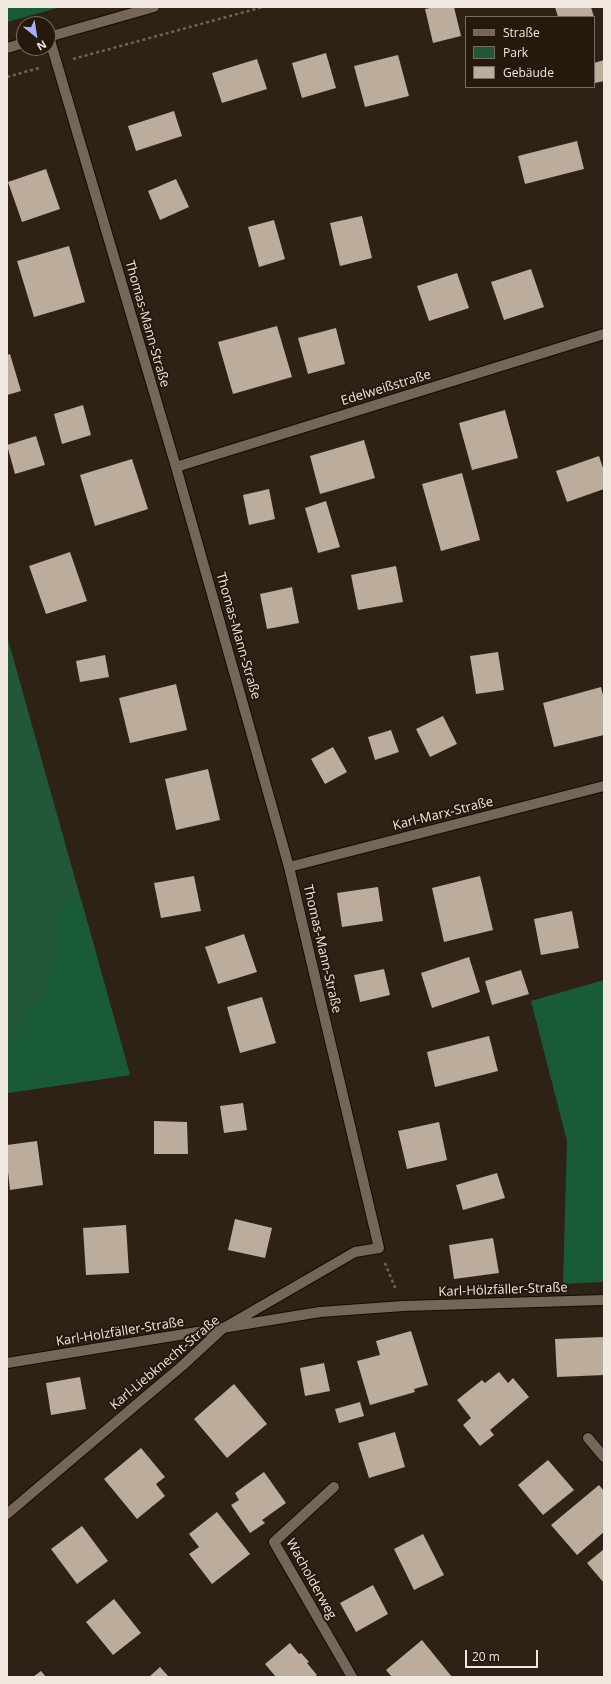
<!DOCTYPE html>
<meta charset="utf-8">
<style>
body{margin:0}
#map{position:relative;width:611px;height:1684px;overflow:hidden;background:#2e2215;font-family:"Open Sans",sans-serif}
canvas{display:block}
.frame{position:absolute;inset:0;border:8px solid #f0e8df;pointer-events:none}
.legend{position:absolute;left:465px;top:16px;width:130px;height:72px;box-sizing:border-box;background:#24190b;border:1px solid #766c60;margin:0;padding:5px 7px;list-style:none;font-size:12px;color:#f0e8df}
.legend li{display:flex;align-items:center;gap:8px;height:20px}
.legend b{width:20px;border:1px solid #766c60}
.north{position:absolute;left:16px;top:16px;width:40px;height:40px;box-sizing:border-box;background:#24190b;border:1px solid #766c60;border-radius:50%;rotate:150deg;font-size:11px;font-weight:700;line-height:16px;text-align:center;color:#f0e8df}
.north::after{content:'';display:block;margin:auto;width:14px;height:18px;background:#abaffb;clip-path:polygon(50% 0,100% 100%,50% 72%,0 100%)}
.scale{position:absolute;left:465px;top:1650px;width:73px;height:18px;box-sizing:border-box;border:2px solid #f0e8df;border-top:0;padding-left:5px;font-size:12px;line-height:14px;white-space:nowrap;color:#f0e8df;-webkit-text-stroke:3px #24190b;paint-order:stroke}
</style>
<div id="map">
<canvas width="611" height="1684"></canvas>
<div class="frame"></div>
<ul class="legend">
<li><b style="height:5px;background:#756758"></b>Straße</li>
<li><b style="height:11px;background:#225839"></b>Park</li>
<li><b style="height:11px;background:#bbac9b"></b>Gebäude</li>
</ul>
<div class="north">N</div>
<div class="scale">20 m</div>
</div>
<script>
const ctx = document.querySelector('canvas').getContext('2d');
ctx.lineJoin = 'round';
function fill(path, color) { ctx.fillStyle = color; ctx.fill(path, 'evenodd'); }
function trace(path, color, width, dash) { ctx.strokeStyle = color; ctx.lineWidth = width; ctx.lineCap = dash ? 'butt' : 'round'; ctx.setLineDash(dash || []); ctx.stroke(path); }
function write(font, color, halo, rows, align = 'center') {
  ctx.font = font + ' "Open Sans",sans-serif'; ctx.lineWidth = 4; ctx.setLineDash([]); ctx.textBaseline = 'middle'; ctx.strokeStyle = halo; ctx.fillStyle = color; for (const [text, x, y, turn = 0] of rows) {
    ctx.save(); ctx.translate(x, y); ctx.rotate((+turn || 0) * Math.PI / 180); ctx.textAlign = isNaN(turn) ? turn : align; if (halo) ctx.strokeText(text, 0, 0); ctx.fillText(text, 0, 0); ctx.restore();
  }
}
fill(new Path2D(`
 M7,636L130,1075L7,1093Z`), '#225839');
fill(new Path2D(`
 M7,7H61L7,22Z
 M81,899L130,1075L7,1093V1041L19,1029L43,994L57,944L59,906Z
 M604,980V1282L563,1284L567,1141L531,1001Z`), '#195b37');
fill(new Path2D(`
 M435,7H454L461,36L433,43L425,9Z
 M555,7H591L594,17H558Z
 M326,53L336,88L302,98L292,63Z
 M398,55L409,96L365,107L354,66Z
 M257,59L267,89L222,103L212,73Z
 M604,60V81L595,83L594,63Z
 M174,111L182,136L136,151L128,126Z
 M577,141L584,169L525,184L518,156Z
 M46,169L60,209L22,222L8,182Z
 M176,179L189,207L160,220L148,191Z
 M362,216L372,258L340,266L330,223Z
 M274,220L285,259L259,267L248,227Z
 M69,246L85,302L34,317L17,261Z
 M531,269L544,307L504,320L491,282Z
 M457,273L469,308L429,321L417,286Z
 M277,326L292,377L233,394L218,342Z
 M336,328L345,364L308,374L298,338Z
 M10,354L21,391L7,395V355Z
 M83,405L91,435L62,444L54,414Z
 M505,410L518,458L472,470L459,423Z
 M36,436L45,465L15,474L7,445Z
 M364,440L375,478L320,494L310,456Z
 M599,456L604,471V489L567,502L556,471Z
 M132,459L148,509L95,526L80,475Z
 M462,473L480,540L441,551L422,484Z
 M269,489L275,519L249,525L243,495Z
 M326,501L340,547L318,553L305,508Z
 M70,552L87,601L46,614L29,566Z
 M396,566L403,602L358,610L351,575Z
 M292,587L299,623L267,629L260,594Z
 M498,652L504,690L476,694L470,656Z
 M105,655L109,677L80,682L76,661Z
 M176,684L187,730L130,743L119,698Z
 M601,687L604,699V735L554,747L543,703Z
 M443,716L457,744L430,757L416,729Z
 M391,730L399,752L375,760L368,737Z
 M333,747L347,772L325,784L311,759Z
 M208,769L220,820L176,830L165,779Z
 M194,876L201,911L161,918L154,883Z
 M480,876L493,930L444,942L432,888Z
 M378,887L383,921L342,927L337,893Z
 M572,911L579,948L541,955L534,919Z
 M244,934L257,972L218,984L205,947Z
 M469,957L480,992L432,1008L421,973Z
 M384,969L390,995L360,1002L354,975Z
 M521,970L529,994L492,1005L485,981Z
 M262,997L276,1043L240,1053L227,1007Z
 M489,1036L498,1071L435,1087L427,1052Z
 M243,1103L247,1130L224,1133L220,1106Z
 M154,1121L187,1122L188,1154H154Z
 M439,1122L447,1160L407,1169L398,1131Z
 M37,1141L43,1185L10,1190L7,1163V1145Z
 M497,1173L505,1198L463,1210L456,1185Z
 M235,1219L272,1228L265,1258L228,1250Z
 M126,1225L129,1273L86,1275L83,1228Z
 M493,1238L499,1273L454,1279L449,1245Z
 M411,1331L428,1385L414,1389L415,1392L370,1405L357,1361L380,1355L376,1341Z
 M604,1337V1375L557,1377L555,1339Z
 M324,1363L330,1391L305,1396L300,1368Z
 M499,1372L508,1383L513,1378L529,1397L490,1430L494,1435L480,1446L463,1425L471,1418L457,1400L482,1380L485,1383Z
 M80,1377L86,1409L51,1415L46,1383Z
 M234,1384L267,1424L227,1458L194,1419Z
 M360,1402L364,1416L339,1423L335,1409Z
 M395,1432L405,1467L369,1478L358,1443Z
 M141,1448L165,1477L156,1484L165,1496L137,1519L104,1479Z
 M548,1460L574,1490L543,1515L518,1485Z
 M264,1472L286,1503L262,1520L265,1523L250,1533L231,1505L239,1500L235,1493Z
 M599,1485L604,1491V1532L577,1555L551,1525Z
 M217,1512L250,1554L212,1584L189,1554L199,1547L189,1534Z
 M82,1526L108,1561L77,1584L51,1549Z
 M423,1534L444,1575L414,1590L394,1549Z
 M604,1549V1583L587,1563Z
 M373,1585L388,1614L356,1632L340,1603Z
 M114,1599L141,1633L113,1655L86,1622Z
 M422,1640L452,1677H392L386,1670Z
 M290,1643L299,1654L301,1653L309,1662L307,1663L317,1675L314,1677H276L265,1664Z
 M160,1667L169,1677H149Z
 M41,1671L46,1677H33Z`), '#bbac9b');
const lane = new Path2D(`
 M403,1306L604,1300`);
const street = new Path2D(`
 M176,467L604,334
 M289,867L604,786
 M7,1363L320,1312L403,1306
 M588,1438L604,1457
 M334,1487L274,1542L352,1677
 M7,1514L182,1366L222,1329L355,1252L379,1248L289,867L176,467L49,37`);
const secondary = new Path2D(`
 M48,37L154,7
 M7,48L24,43`);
trace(lane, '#160b02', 12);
trace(street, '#160b02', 12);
trace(secondary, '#160b02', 12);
trace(new Path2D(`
 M73,59L263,7
 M7,77L39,68
 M385,1263L396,1290`), '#6f6459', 2.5, [3, 3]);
trace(lane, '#756758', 10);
trace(street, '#756758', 10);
trace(secondary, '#756758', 10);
write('13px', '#f0e8df', '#24190b', [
 ["Thomas-Mann-Straße",147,324,74],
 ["Edelweißstraße",386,388,-17],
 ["Thomas-Mann-Straße",238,636,74],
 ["Karl-Marx-Straße",443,814,-14],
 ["Thomas-Mann-Straße",322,949,77],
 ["Karl-Hölzfäller-Straße",503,1290,-2],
 ["Karl-Holzfäller-Straße",120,1332,-9],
 ["Karl-Liebknecht-Straße",165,1363,-40],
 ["Wacholderweg",311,1579,61]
]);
</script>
